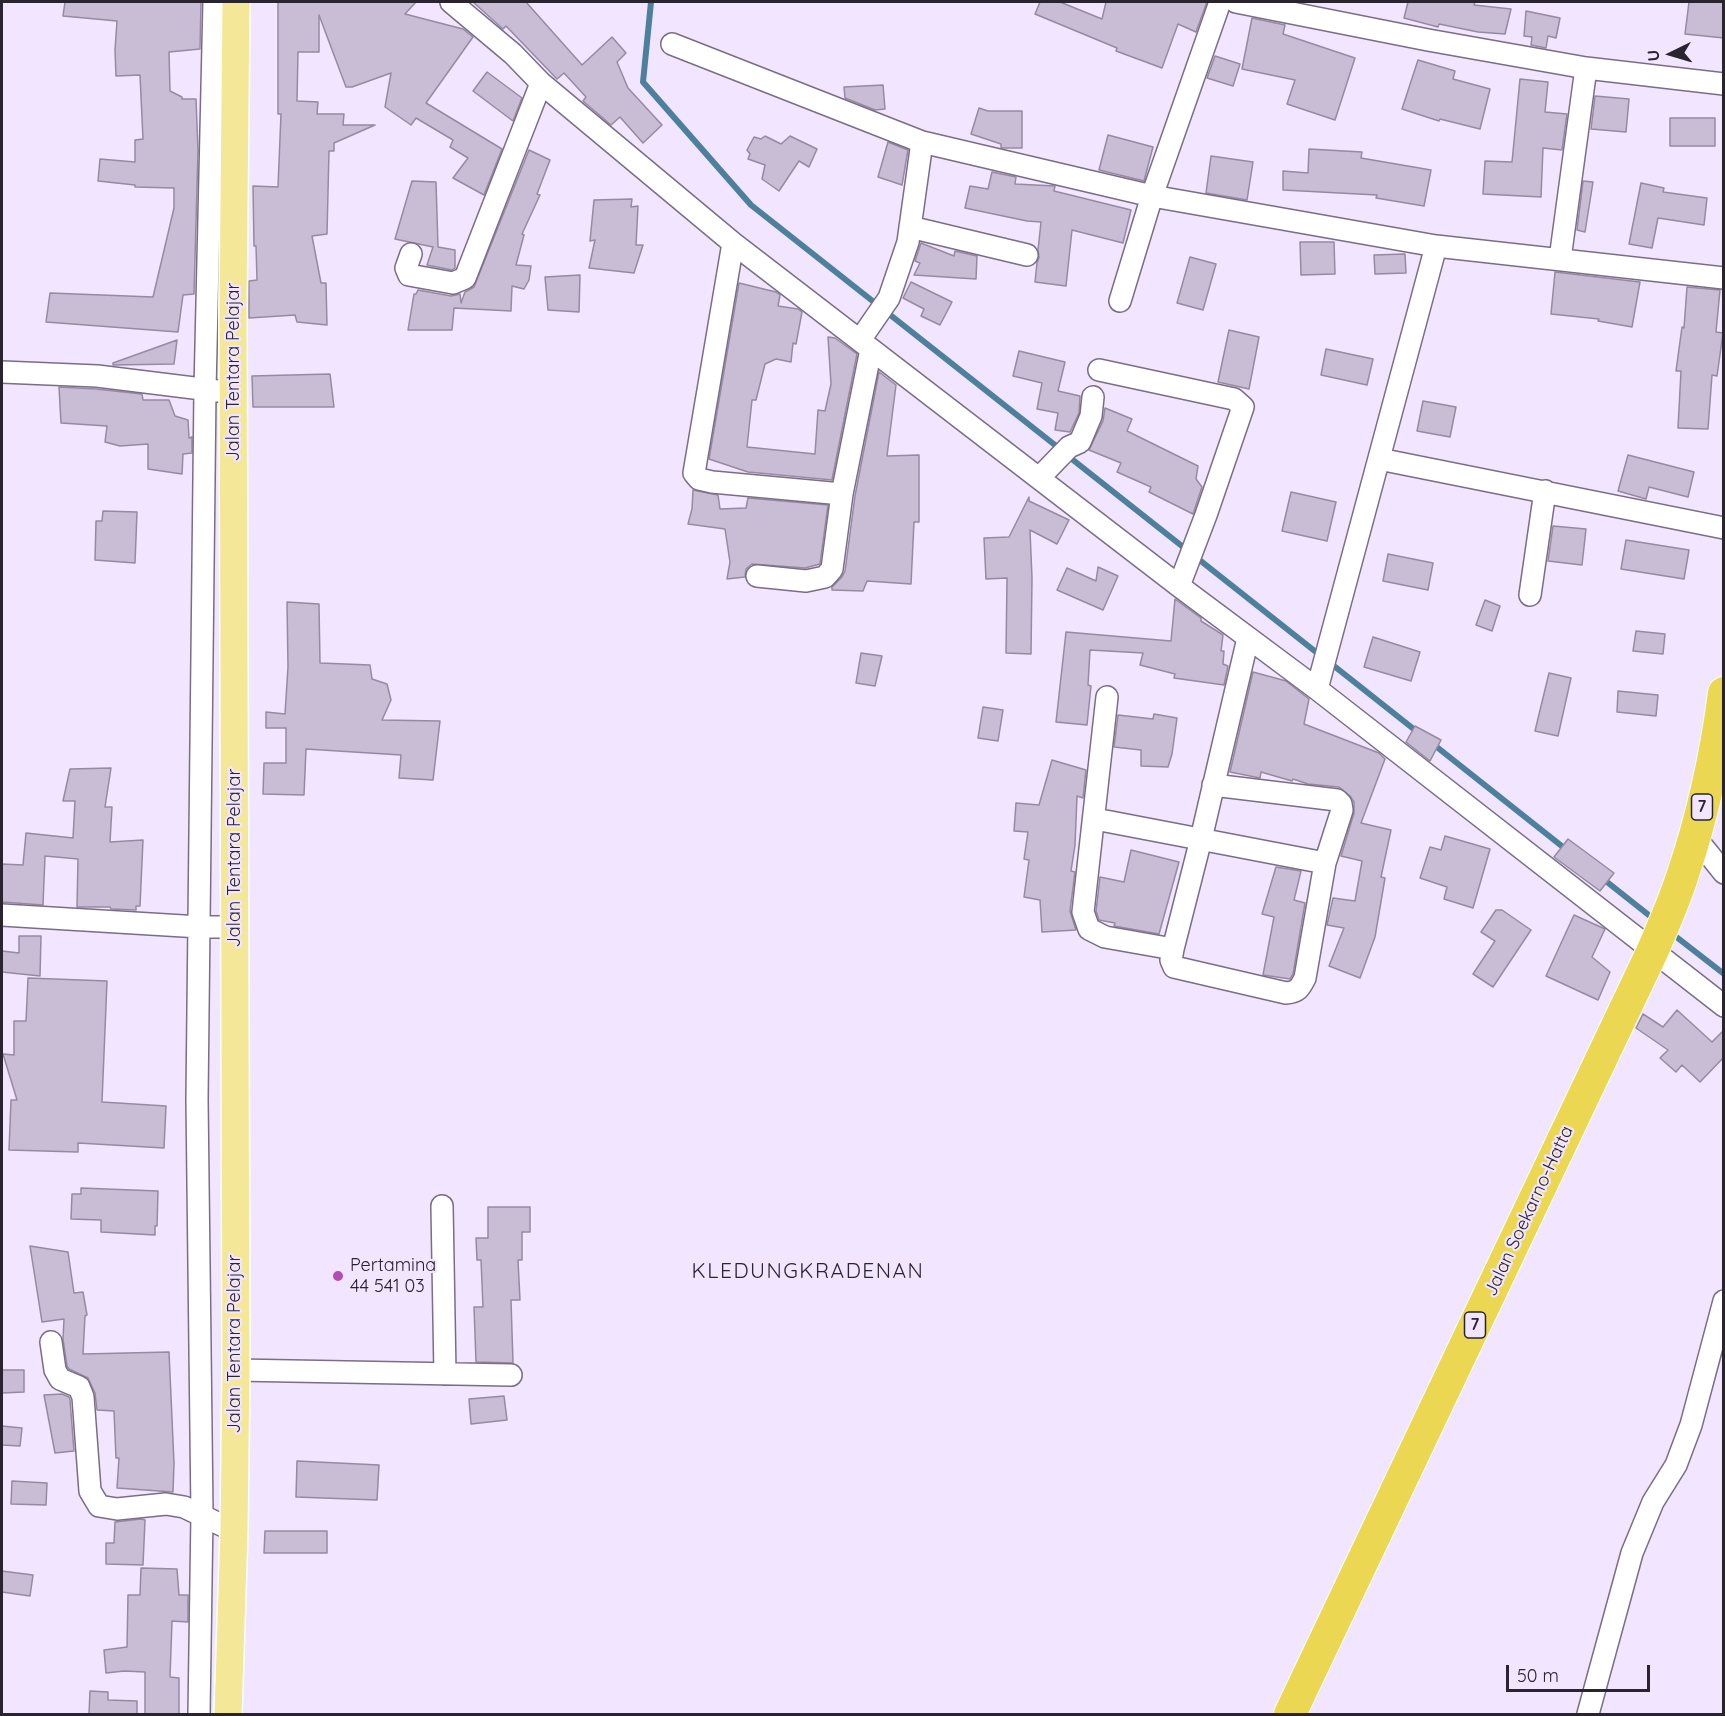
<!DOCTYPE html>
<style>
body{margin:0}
#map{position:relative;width:1725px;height:1716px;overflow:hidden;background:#f1e5ff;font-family:Quicksand,sans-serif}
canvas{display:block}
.frame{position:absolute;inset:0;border:3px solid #29242d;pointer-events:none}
.north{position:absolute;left:1641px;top:24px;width:60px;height:60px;-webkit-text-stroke:4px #f1e5ff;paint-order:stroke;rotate:265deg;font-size:16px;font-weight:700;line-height:24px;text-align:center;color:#29242d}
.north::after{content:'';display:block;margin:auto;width:21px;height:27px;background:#29242d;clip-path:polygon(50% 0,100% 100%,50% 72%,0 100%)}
.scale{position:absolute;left:1506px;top:1665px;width:144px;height:27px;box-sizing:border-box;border:3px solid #29242d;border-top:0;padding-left:8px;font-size:18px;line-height:21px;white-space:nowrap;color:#29242d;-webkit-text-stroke:4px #f1e5ff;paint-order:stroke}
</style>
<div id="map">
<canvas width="1725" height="1716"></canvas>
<div class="frame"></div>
<div class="north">U</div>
<div class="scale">50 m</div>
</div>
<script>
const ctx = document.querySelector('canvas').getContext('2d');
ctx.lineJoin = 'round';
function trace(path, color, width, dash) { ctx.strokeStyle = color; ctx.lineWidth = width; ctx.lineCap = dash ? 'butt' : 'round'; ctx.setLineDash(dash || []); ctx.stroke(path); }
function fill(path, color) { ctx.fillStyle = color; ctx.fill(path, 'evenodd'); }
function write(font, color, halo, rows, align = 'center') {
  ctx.font = font + ' Quicksand,sans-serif'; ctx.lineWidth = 4.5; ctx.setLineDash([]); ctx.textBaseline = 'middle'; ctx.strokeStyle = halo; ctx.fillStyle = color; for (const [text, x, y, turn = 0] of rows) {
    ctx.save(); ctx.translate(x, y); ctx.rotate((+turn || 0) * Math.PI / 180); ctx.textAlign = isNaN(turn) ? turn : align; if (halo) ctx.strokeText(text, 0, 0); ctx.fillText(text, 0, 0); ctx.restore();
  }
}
trace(new Path2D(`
 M651,2L643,82L751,205L1060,449
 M1068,456L1321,656
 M1329,662L1420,734
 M1433,744L1568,851
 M1602,878L1655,920
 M1670,932L1724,974`), '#4c809c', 6);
const building = new Path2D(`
 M65,2H201L200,49L169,52L170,91L182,97V99H196L198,151L194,294L183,295L178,332L46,322L50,293L153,297L174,208V188L135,187V185L98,181L100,159L135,162V140L143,139L140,75L116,76L115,50L117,21L63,16Z
 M278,2H416L405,14L463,29L473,37L426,103L502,149L484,195L453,178L468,158L450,147L453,140L416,118L411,125L385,107L391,73L352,87H346L319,15V52H298L297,101L318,102L317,114H344L343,125H375L334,143V151H329L327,234L312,236L321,283H326L327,325L297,322L295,315L249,318V281L257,280L256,246H254L253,186L278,187L281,114H278Z
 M473,2H526L582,65L612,37L626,53L617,62L628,88L662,125L643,143L620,117L611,125L583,101L586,97L564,73L557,79L506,26L503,29Z
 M1040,2H1060L1102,19L1106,2H1207L1196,32L1178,24L1162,68L1116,51L1117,48L1035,14Z
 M1408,2H1475L1474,5L1511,9L1505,34L1478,32L1439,24L1438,27L1404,18Z
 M1689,2H1724V38L1685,34Z
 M1526,11L1560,18L1556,38L1548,36L1546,48L1531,45L1532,37L1524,36Z
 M1252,18L1285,25L1283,34L1355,58L1335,120L1287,104L1295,80L1242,69Z
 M1215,56L1240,64L1233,86L1207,78Z
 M1418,60L1455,71L1453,79L1490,89L1480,129L1440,119L1439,121L1402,109Z
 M487,72L522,98L513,121L473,91Z
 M1520,79L1548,82L1545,112L1567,114L1562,150L1543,148L1541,197L1483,194L1485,161L1512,162Z
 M883,85L885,109L875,110L845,98L844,87Z
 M1595,96L1629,99L1626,132L1591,129Z
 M979,108L988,111H1022V148H1001V144L971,134Z
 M1670,118H1715V146H1670Z
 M1108,135L1153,147L1144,181L1099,170Z
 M765,136L781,144L790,136L817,149L809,167L799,161L779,191L762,179L765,165L748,159L750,154L747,150L754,137L761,139Z
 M888,142L908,150L902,185L878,177Z
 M1309,149L1362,152L1361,158L1431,170L1424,206L1376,198L1377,195L1283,190V171L1308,173Z
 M529,150L550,160L537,194L540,195L522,234L524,235L516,265L531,266L529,280L524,289L512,286L511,311L454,308L452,330H408L414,294H416L418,290L451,296L460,294L461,303L465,292L474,287Z
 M1211,156L1253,162L1247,200L1206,193Z
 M992,172L1016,177L1015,184L1055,186L1054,191L1131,210L1123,243L1072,230L1066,286L1035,282L1037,263L1039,257L1038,250L1041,222L1027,221L965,208L970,186L988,189Z
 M412,181L436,182L438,247L455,250V268L452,270L427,265L433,247L395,239Z
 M1583,181L1593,182L1585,232L1577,230Z
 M1641,183L1664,188L1663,192L1707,198L1704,225L1658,218L1652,248L1629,244Z
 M632,199L631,207L638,206L636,245H643L634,273L589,268L595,240L590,241L594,200Z
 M1300,242H1334L1335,274L1301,275Z
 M921,243L954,256L955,251L977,256L976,279L914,275L920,263L915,261Z
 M1405,254L1406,273L1375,274L1374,255Z
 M1190,257L1216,264L1203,310L1177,303Z
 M1555,272L1640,282L1632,327L1598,321L1599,319L1551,314Z
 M580,275L579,312L548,310L545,277Z
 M911,282L952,302L940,325L921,316L924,309L903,298Z
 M739,283L776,292L780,295L778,306L798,309L802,312L796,344L793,343L791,362L776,359L765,364L756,400H752L747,447L815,454L818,410L825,411L831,384L828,337L835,338L857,354L832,480L748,472L709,459Z
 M1687,287L1720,290L1716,332L1723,333L1717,376L1712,375L1708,429L1678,428L1681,371H1676L1682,327L1684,328Z
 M1229,330L1259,337L1249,389L1218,382Z
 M177,340L174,364L113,365V363Z
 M1326,349L1373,359L1367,385L1321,375Z
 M1019,351L1065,362L1058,391L1080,396L1079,413L1070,432L1055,430L1058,413L1037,409L1042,383L1013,376Z
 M879,372L896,385L887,456L919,455V522H914L911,584L867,581L863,591L832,590V587L842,577L845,571L855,496Z
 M330,374L334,407H253L252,376Z
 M59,387L96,389L142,394L143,400H169L175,416L188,420L189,438L192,437V453L183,454L182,474L148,469V444L120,446L105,442L107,426L61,423Z
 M1423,401L1456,407L1450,437L1417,431Z
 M1105,408L1132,419L1127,431L1198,466L1196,479L1202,487L1193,514L1149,492L1151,487L1117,472L1121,463L1089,450L1103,421Z
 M1628,455L1694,472L1688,497L1649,487L1646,499L1618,491Z
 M693,490L718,495L720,509L746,508L748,498L828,505L820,564L805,568L752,564L746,569L745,577L727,579L730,562L725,529L688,524L692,509Z
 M1291,492L1336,502L1327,541L1282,531Z
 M1029,497V501L1069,520L1057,544L1030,530L1032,578L1031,654L1006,653L1007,578L986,579L984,538L1009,537Z
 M103,511L137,512L135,563L95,560L96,521H102Z
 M1553,526L1586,529L1582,565L1548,561Z
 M1626,540L1689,550L1684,579L1621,569Z
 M1388,554L1433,563L1428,590L1383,581Z
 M1098,567L1118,576L1103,610L1057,590L1067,568L1096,581Z
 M1175,599L1201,618V621L1223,635L1221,651H1224L1223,664L1228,666L1224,685L1174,678L1175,674L1140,665L1143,653L1090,650L1088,685L1091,686L1087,725L1056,722L1066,632L1171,641Z
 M1485,600L1500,606L1492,631L1476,625Z
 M287,602L319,604L320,663L370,665L372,679L387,684L391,700L382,720L440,721L433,780L399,778L401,755L306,749L304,795L263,794L264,763H286V728H266V712L285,714L288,667Z
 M1636,631L1665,634L1663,654L1633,651Z
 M1373,637L1420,652L1411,681L1364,667Z
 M861,653L882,656L875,686L856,683Z
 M1253,672L1286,681L1309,699L1304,724L1379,753L1385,759L1361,823L1391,830L1381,877L1385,878L1375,937L1360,978L1329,966L1344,928L1327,925L1333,898L1355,901L1362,861L1341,856L1354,813V802L1350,796L1339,787L1308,784L1293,779L1292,781L1261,772L1260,778L1230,772Z
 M1549,673L1571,678L1558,736L1535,731Z
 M1618,691L1658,695L1656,716L1617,712Z
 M983,707L1003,710L998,741L978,738Z
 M1154,714L1177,718L1172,754L1168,767L1141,766V750L1114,747L1118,715L1153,719Z
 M1415,726L1441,740L1430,761L1406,742Z
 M1052,760L1086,770L1083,798L1077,796L1075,845L1071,871L1075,872L1070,911L1076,930L1042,932L1040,900L1024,897L1029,860L1024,859L1028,832L1014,831L1016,803L1039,805Z
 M111,768L105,807H112L110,842L143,840L140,906H136V910L111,909L110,907H77L78,859L45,856L43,905L2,902V864L23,865L26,833L73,838L75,801H63L70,769Z
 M1445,836L1490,849L1473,908L1444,899L1447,887L1420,878L1430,847L1441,850Z
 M1568,839L1614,873L1600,891L1554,857Z
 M1131,850L1179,862L1159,934L1114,926L1115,923L1099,920L1096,911L1100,877L1124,882Z
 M1276,867L1301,871L1294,900L1305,903L1293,974L1290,979L1263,975L1274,917L1262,914Z
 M1496,910H1502L1531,930L1493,987L1473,974L1495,941L1481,932Z
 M1574,915L1605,929L1592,957L1610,972L1598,1000L1546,976Z
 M19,936H41L40,976L2,972V951L19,953Z
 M28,978L107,981L102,1102L166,1106L164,1148L78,1143V1152L9,1150L11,1100H17L3,1054L14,1055V1021H26Z
 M1677,1010L1712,1042L1724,1030V1057L1700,1082L1682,1065L1676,1072L1660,1058L1668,1050L1636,1028L1643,1014L1663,1027Z
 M81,1188L158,1191L157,1226H155V1235L101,1232V1220L71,1219L72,1194H81Z
 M488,1207H530V1232H522V1260H518L520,1300H511L513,1363L476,1362L474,1307H483L481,1260H477L476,1238H488Z
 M30,1246L68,1252L74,1293L83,1292L87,1315L85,1316L83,1354L169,1352L174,1463L173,1492L117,1488L119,1458H116L114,1411L97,1410L95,1393L88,1378L69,1369L67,1366L63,1339L64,1319L42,1322Z
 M2,1370H24V1392L2,1393Z
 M62,1394L69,1397L70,1400L74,1451L55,1453L44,1395Z
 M504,1396L507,1420L471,1424L469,1399Z
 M2,1426L22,1428L20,1446L2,1445Z
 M297,1461L379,1465L377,1500L296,1497Z
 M12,1481L47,1483L46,1505L11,1504Z
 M141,1519L145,1520L143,1565L106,1564V1543H114L115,1522Z
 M265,1531H327V1553H264Z
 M141,1568L177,1569L179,1595H188V1622L172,1621L170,1677L179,1678V1714H145V1672L124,1671L106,1673L104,1650L127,1647L128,1595H140Z
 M2,1571L33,1575L30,1596L2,1592Z
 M90,1691L108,1692V1700L137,1701V1714H89Z`);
fill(building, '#c9bdd5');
trace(building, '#968aa2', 1.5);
const minor = new Path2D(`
 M451,2L513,54L541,83L733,243L1179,586L1317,689L1724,1006
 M1236,2L1428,40L1586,68L1724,84
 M672,44L922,142L1152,196L1436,246L1724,278
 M910,227L1027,255
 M733,243L694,473L699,479L712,482L842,494
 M411,254L406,268L409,275L453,283L465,278L541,83
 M1560,259L1586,68
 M1120,301L1152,196L1220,2
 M860,340L889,298L908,242L922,142
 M1099,370L1234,399L1243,407L1206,515L1179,586
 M2,372L97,376L218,391
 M1379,459L1724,528
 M1039,478L1069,447L1080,442L1091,416L1093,397
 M757,576L806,581L825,577L832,569L842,494L871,349
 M1530,595L1545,491
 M1317,689L1436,246
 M1107,697L1083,912L1089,929L1105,937L1173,949L1171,960L1174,967L1286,993C1298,992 1300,988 1305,978L1325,863L1342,810L1341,804L1337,800L1213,785
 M1095,819L1325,863
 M1695,837L1724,873
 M2,915L200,927H235
 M1173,949L1201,839L1248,638
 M442,1206L445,1374
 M51,1342L55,1370L60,1379L79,1387L83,1397L90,1491L99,1506L117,1509L166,1504L184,1507L234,1531
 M236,1370L511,1375
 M199,1714L202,1514L197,1099L205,390L214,2
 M1588,1714L1632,1553L1653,1502L1676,1465L1691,1425L1724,1301`);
const major = new Path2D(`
 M228,1714L234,1531L236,1370L233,308L236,2`);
const highway = new Path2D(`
 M1290,1714L1653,950C1663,926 1674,902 1682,877C1702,818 1716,755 1724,693`);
trace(minor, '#796e85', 24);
trace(major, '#fff', 30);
trace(highway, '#fff', 34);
trace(minor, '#fff', 21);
trace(major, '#f4e798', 27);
trace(highway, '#ecd753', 32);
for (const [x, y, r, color] of [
 [338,1276,6,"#b14db3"]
]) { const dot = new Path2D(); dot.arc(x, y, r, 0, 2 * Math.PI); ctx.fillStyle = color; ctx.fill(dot); trace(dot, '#f1e5ff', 2); }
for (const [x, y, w] of [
 [1702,807,21],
 [1475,1325,21]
]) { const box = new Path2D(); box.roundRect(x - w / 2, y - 13, w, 26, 4.5); ctx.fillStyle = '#f1e5ff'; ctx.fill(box); trace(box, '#29242d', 1.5); }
write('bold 16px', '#29242d', null, [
 ["7",1702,807],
 ["7",1475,1325]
]);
write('18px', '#29242d', '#f1e5ff', [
 ["Jalan Tentara Pelajar",234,372,-90],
 ["Jalan Tentara Pelajar",235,858,-90],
 ["Jalan Soekarno-Hatta",1529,1211,-65],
 ["Jalan Tentara Pelajar",235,1344,-90]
]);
write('18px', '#29242d', '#f1e5ff', [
 ["Pertamina",350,1266],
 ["44 541 03",350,1287]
], 'left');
ctx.letterSpacing = '1.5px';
write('21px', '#29242d', '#f1e5ff', [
 ["KLEDUNGKRADENAN",808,1272]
]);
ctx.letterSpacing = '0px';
</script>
